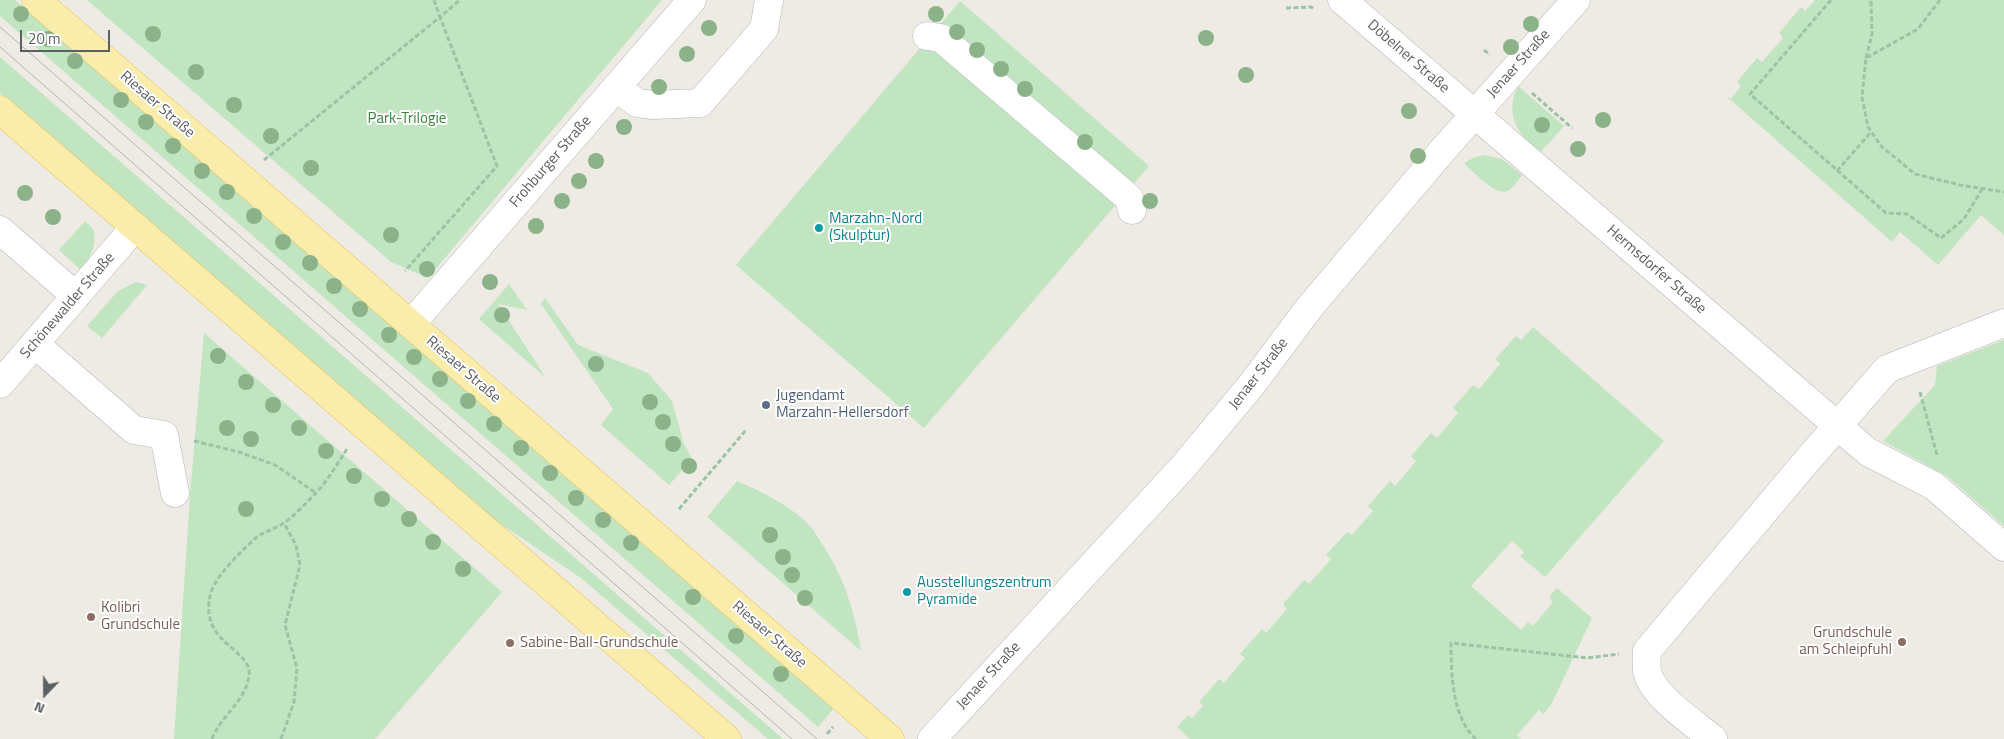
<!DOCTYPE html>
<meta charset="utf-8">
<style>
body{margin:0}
#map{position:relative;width:2004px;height:739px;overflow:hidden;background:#edebe3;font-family:"Titillium Web",sans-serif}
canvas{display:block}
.north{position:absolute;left:20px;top:669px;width:50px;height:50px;-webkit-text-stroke:4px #fff;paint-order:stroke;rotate:202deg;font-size:14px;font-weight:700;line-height:20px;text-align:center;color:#5c5f63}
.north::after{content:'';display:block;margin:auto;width:18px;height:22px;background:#5c5f63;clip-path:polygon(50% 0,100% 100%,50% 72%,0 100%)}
.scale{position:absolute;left:20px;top:30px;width:90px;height:22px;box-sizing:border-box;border:2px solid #5c5f63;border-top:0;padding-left:6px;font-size:15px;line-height:18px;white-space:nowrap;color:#5c5f63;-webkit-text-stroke:4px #fff;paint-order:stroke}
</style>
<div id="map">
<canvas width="2004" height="739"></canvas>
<div class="north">N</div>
<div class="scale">20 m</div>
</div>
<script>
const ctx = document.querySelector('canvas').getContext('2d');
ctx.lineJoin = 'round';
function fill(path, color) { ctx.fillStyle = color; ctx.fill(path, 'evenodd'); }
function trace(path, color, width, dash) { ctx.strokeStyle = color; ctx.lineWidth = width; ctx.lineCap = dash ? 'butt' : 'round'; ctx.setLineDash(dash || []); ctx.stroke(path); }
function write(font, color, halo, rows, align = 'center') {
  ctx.font = font + ' "Titillium Web",sans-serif'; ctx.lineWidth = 4; ctx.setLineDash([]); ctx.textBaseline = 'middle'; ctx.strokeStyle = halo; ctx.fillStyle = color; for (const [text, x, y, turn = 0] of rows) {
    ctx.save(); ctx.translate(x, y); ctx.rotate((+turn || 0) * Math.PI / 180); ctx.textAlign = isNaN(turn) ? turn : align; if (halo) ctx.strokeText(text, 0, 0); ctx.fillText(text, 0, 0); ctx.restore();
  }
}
fill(new Path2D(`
 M0,0H15L834,708L818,727L0,16Z
 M87,0H662L428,278L391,262Z
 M1815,0H2004V235L1981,215L1938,265L1900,232L1892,242L1725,95L1731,99L1741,86L1737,82L1757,58L1762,62L1783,38L1779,33L1801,7L1805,11Z
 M960,1L1149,166L924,428L736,265Z
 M0,57L783,739H768L581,578L489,516L0,93Z
 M1518,86L1564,126L1539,154C1518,134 1504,114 1518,86Z
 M1484,155L1502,159L1522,175C1518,180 1514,187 1509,190C1498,199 1472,171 1464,163L1475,157Z
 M85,221L94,230C96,247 91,257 81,270L59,250Z
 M136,282L147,285L102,338L87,326L118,291Z
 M509,284L527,310L498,304L546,378L479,319Z
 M545,298L578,345L648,373L672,401L684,444L692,459L669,485L601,425L613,409L541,304Z
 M1533,327L1664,441L1545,577L1520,556L1524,552L1512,541L1471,586L1521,630L1528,622L1533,626L1553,602L1549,597L1557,588L1592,618L1551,705L1543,714L1539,710L1517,735L1521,739H1190L1177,727L1188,715L1192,718L1203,706L1199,702L1219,679L1224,683L1245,658L1240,654L1262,629L1266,633L1287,609L1283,604L1304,580L1309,584L1331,559L1326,555L1347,532L1352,535L1373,511L1368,506L1390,481L1395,486L1416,461L1411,456L1431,433L1437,438L1458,413L1453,408L1473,385L1479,389L1500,364L1495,359L1516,336L1521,340Z
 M204,333L502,592L375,739H174L190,495Z
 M2004,340V526L1947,476L1883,441L1935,385L1937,366Z
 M737,481C761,491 791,506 809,525C815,531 819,540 824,547C845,580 855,613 861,651L707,517Z`), '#c1e4c1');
const minor = new Path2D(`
 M1342,0L1868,452L1934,486L2004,547
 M927,36L941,38L1129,198L1132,210
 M616,87L637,103L653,105L700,103L764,29L769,0
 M0,230L76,296
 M411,324L692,0
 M35,344L134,430L164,435L175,493
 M0,384L135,227
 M932,739L1184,466L1253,383L1309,308L1442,151L1576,0
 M1713,739C1694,723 1652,696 1647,671C1646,665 1647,657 1647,651L1805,463L1887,369L2004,323`);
const major = new Path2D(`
 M36,0L890,739
 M0,110L727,739`);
trace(minor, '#b4b6ba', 29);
trace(major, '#e9c360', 29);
trace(new Path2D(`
 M434,0L440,17L460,0
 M1831,0L1750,94L1886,213L1907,214L1941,238L1964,219L1982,189
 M1940,0L1918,29L1866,58L1862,97L1868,127L1881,146L1915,174L1960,185L2004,192
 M1286,8L1311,7L1314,9
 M1484,50L1490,55
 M1866,58L1872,34L1871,0
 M1532,93L1572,128
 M264,160L440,17L497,166L405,271
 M1837,171L1871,132
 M1920,392L1937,455
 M194,441L239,452L275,465L316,493
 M679,509L746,430
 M827,734L833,727
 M212,739C221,715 246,702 249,675C252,649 200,644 210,596C213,578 243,549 257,537C265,531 275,529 284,523C295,515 305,504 314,495C327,482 337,464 347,449
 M281,739L294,702L297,668L285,625L300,565L296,545L284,523
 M1476,739C1452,718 1451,673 1451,643L1587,658L1619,654`), '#9bc4a6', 3, [5, 2.5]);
trace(minor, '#fff', 28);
trace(major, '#faedab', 28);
trace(new Path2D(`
 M0,27L817,739
 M0,47L792,739`), '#b2b3b3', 1);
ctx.fillStyle = '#8bb288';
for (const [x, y] of [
 [21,14],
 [936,14],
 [1531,24],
 [709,28],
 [957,32],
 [153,34],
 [1206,38],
 [48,39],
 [1511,47],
 [977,50],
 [687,54],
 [75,61],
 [1001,69],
 [196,72],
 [1246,75],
 [659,87],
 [1025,89],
 [121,100],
 [234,105],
 [1409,111],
 [1603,120],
 [146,122],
 [1542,125],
 [624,127],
 [271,136],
 [1085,142],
 [173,146],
 [1578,149],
 [1418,156],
 [596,161],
 [311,168],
 [202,171],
 [579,181],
 [227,192],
 [25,193],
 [562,201],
 [1150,201],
 [254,216],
 [53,217],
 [536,226],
 [391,235],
 [283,242],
 [310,263],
 [427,269],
 [490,282],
 [334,286],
 [360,309],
 [502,315],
 [389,335],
 [218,356],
 [414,357],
 [596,364],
 [440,379],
 [246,382],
 [468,401],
 [650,402],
 [273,405],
 [663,422],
 [494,424],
 [227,428],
 [299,428],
 [251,439],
 [673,444],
 [521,448],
 [326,451],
 [689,466],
 [550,473],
 [354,476],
 [576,498],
 [382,499],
 [246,509],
 [409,519],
 [603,520],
 [770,535],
 [433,542],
 [631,543],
 [783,557],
 [463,569],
 [792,575],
 [693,597],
 [805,598],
 [736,636],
 [781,674]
]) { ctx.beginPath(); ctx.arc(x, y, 8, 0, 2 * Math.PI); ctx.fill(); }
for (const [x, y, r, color] of [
 [819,228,5,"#0f9aa8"],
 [766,405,5,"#5c6f8a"],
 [907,592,5,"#0f9aa8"],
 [91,617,5,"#8d6e63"],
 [1902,642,5,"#8d6e63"],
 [510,643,5,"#8d6e63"]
]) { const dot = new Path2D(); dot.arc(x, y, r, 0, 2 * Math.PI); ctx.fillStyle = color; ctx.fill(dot); trace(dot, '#fff', 2); }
write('15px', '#5c5f63', '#fff', [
 ["Döbelner Straße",1408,57,41],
 ["Jenaer Straße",1519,64,-48],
 ["Riesaer Straße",157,105,41],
 ["Frohburger Straße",551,162,-49],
 ["Hermsdorfer Straße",1656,270,41],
 ["Schönewalder Straße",68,306,-49],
 ["Riesaer Straße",463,370,41],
 ["Jenaer Straße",1259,374,-52],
 ["Riesaer Straße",769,635,41],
 ["Jenaer Straße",989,676,-47]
]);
write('15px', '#3a843d', '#fff', [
 ["Park-Trilogie",407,119]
]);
write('15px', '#0d838f', '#fff', [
 ["Marzahn-Nord",829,219],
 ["(Skulptur)",829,236],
 ["Ausstellungszentrum",917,583],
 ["Pyramide",917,600]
], 'left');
write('15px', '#4e5e75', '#fff', [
 ["Jugendamt",776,396],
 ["Marzahn-Hellersdorf",776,413]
], 'left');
write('15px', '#785e54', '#fff', [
 ["Kolibri",101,608],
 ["Grundschule",101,625],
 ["Grundschule",1892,633,"right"],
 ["am Schleipfuhl",1892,650,"right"],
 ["Sabine-Ball-Grundschule",520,643]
], 'left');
</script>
